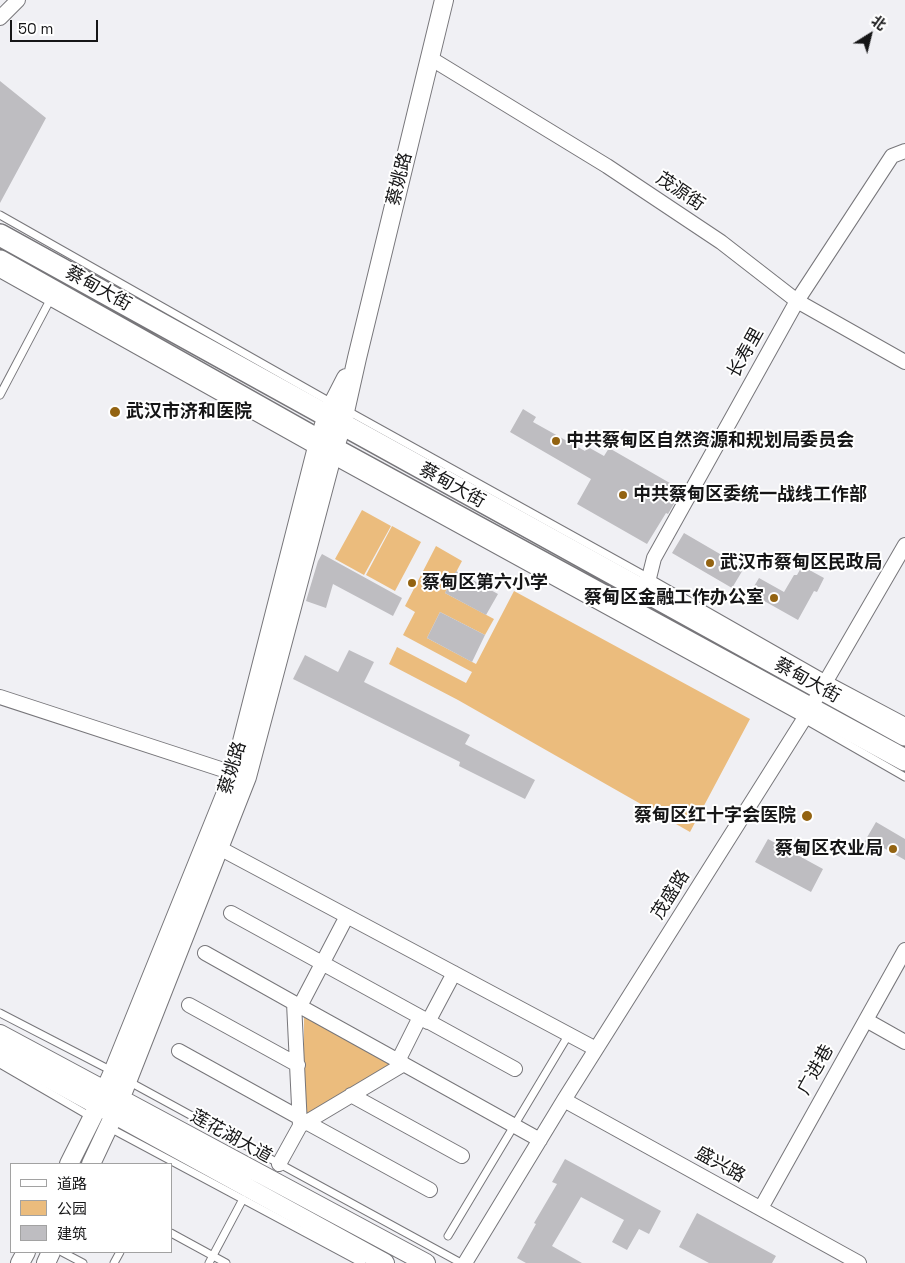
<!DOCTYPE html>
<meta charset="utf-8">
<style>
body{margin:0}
#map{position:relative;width:905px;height:1263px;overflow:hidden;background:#f0f0f4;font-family:"Space Grotesk","Noto Sans SC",sans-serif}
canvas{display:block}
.legend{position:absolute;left:10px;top:1163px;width:162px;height:90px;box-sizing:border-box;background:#fff;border:1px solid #a2a2a2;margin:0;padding:6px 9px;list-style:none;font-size:15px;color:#161617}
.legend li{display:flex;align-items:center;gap:10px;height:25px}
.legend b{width:25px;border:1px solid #a2a2a2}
.north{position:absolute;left:845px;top:10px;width:50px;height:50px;-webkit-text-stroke:4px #fff;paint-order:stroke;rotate:36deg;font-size:14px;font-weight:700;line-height:20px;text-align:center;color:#161617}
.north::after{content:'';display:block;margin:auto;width:18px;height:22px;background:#161617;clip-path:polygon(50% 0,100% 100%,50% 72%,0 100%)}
.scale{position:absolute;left:10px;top:20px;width:88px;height:22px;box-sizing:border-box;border:2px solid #161617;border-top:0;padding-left:6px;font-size:15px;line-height:18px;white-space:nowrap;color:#161617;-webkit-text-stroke:4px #fff;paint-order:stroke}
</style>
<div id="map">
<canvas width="905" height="1263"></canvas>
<ul class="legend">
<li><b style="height:6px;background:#fff"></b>道路</li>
<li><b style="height:14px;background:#ebbc7d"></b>公园</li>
<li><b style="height:14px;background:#bebdc1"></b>建筑</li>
</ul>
<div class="north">北</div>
<div class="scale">50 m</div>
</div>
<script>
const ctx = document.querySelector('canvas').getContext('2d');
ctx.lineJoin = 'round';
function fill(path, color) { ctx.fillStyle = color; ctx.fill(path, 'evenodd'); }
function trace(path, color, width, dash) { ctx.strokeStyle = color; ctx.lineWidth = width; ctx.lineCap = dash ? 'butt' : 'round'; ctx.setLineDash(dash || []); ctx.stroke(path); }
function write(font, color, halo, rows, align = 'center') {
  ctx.font = font + ' "Space Grotesk","Noto Sans SC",sans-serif'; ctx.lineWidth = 4; ctx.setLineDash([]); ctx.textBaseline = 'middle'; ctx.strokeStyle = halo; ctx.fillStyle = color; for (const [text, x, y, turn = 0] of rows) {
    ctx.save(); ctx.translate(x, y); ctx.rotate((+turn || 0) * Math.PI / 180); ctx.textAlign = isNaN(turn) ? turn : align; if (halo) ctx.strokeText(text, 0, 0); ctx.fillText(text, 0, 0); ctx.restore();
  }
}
fill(new Path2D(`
 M362,510L391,526L364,575L335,559Z
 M392,526L421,542L395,591L366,575Z
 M436,546L462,561L445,593L494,619L485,635L440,612L427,638L476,664L514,591L750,719L690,832L458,700L389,664L397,647L466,683L472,672L403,635L415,612L405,606Z
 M304,1014L392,1063L304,1118Z`), '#ebbc7d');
fill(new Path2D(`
 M0,81L46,118L0,203Z
 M523,409L536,417L533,422L585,451L588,447L604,456L609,448L682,490L668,514L666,513L647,544L577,504L591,479L510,432Z
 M684,533L744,568L732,588L672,553Z
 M322,554L402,598L393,616L333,584L326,608L306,601L318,561Z
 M802,566L824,578L817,592L814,591L798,620L750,593L759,578L784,592L794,575H797Z
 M456,571L498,594L486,615L445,593Z
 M440,612L485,635L472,662L427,638Z
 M349,650L374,662L364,682L470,735L465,744L535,780L525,799L459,766L460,762L293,679L305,655L338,672Z
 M876,822L905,839V860L882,847L878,855L862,846Z
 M768,839L823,869L811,892L755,862Z
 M565,1159L661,1211L649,1234L639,1229L627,1250L612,1242L624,1220L581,1197L552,1246L582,1263H526L517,1258L536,1224L534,1223L557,1184L552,1182Z
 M697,1213L776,1256L772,1263H709L679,1247Z`), '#bebdc1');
const service = new Path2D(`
 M0,215L332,403
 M0,274L316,451
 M0,395L49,302
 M346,410L649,578L826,679L905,721
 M332,460L804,719L905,777
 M0,1013L112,1071
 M0,1064L93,1118
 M128,1081L461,1263
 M108,1127L362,1263
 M171,1233L226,1263
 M448,1236L569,1034
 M62,1252L83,1263
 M114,1263L120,1252
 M209,1263L243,1199`);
const minor = new Path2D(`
 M0,18L18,0
 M430,58L607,166L721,242L797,301L905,362
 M642,589L649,578L654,558L797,301L892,156L905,151
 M0,697L242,776
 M210,843L596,1049
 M231,913L515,1069
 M205,953L303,1008
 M189,1005L298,1065
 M300,1006L347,916
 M866,1020L905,1042
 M179,1051L300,1118V1126L306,1122L430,1190
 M398,1061L540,1140
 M398,1061L420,1017L428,1022L454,973
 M351,1095L462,1156
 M564,1100L859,1263
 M279,1164L300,1126L294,1003L404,1064L300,1126
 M761,1208L905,950
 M465,1263L564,1100L804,719L905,545`);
const tertiary = new Path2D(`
 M0,1034L426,1263
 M0,1052L385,1263
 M69,1164L98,1106L113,1072L234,773L316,451L327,415L346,378
 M91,1164L114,1115L247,777L331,460L342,425L357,358L444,0
 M20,1263L26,1252
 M46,1263L51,1252`);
const primary = new Path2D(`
 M0,235L905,735
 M0,261L334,449L905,760`);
trace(service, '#77767a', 9);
trace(minor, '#77767a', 16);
trace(tertiary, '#77767a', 20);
trace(primary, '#77767a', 24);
trace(service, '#fff', 7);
trace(minor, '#fff', 14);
trace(tertiary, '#fff', 18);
trace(primary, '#fff', 21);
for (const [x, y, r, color] of [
 [115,412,6,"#936311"],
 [556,441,5,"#936311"],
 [623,495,5,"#936311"],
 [710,563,5,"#936311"],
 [412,583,5,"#936311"],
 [774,598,5,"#936311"],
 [807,816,6,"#936311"],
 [893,849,5,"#936311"]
]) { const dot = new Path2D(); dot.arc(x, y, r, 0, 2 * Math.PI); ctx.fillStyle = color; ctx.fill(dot); trace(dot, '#fff', 2); }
write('18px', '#161617', '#fff', [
 ["蔡姚路",400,179,-76],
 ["茂源街",680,192,34],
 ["蔡甸大街",98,289,29],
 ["长寿里",746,353,-61],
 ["蔡甸大街",452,486,29],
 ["蔡甸大街",807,681,29],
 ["蔡姚路",233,768,-73],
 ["茂盛路",671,895,-58],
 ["广进巷",816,1070,-61],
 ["莲花湖大道",231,1137,29],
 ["盛兴路",720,1165,29]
]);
write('bold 18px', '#161617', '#fff', [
 ["武汉市济和医院",126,412],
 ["中共蔡甸区自然资源和规划局委员会",566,441],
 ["中共蔡甸区委统一战线工作部",633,495],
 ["武汉市蔡甸区民政局",720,563],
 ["蔡甸区第六小学",422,583],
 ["蔡甸区金融工作办公室",764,598,"right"],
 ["蔡甸区红十字会医院",796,816,"right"],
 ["蔡甸区农业局",883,849,"right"]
], 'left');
</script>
